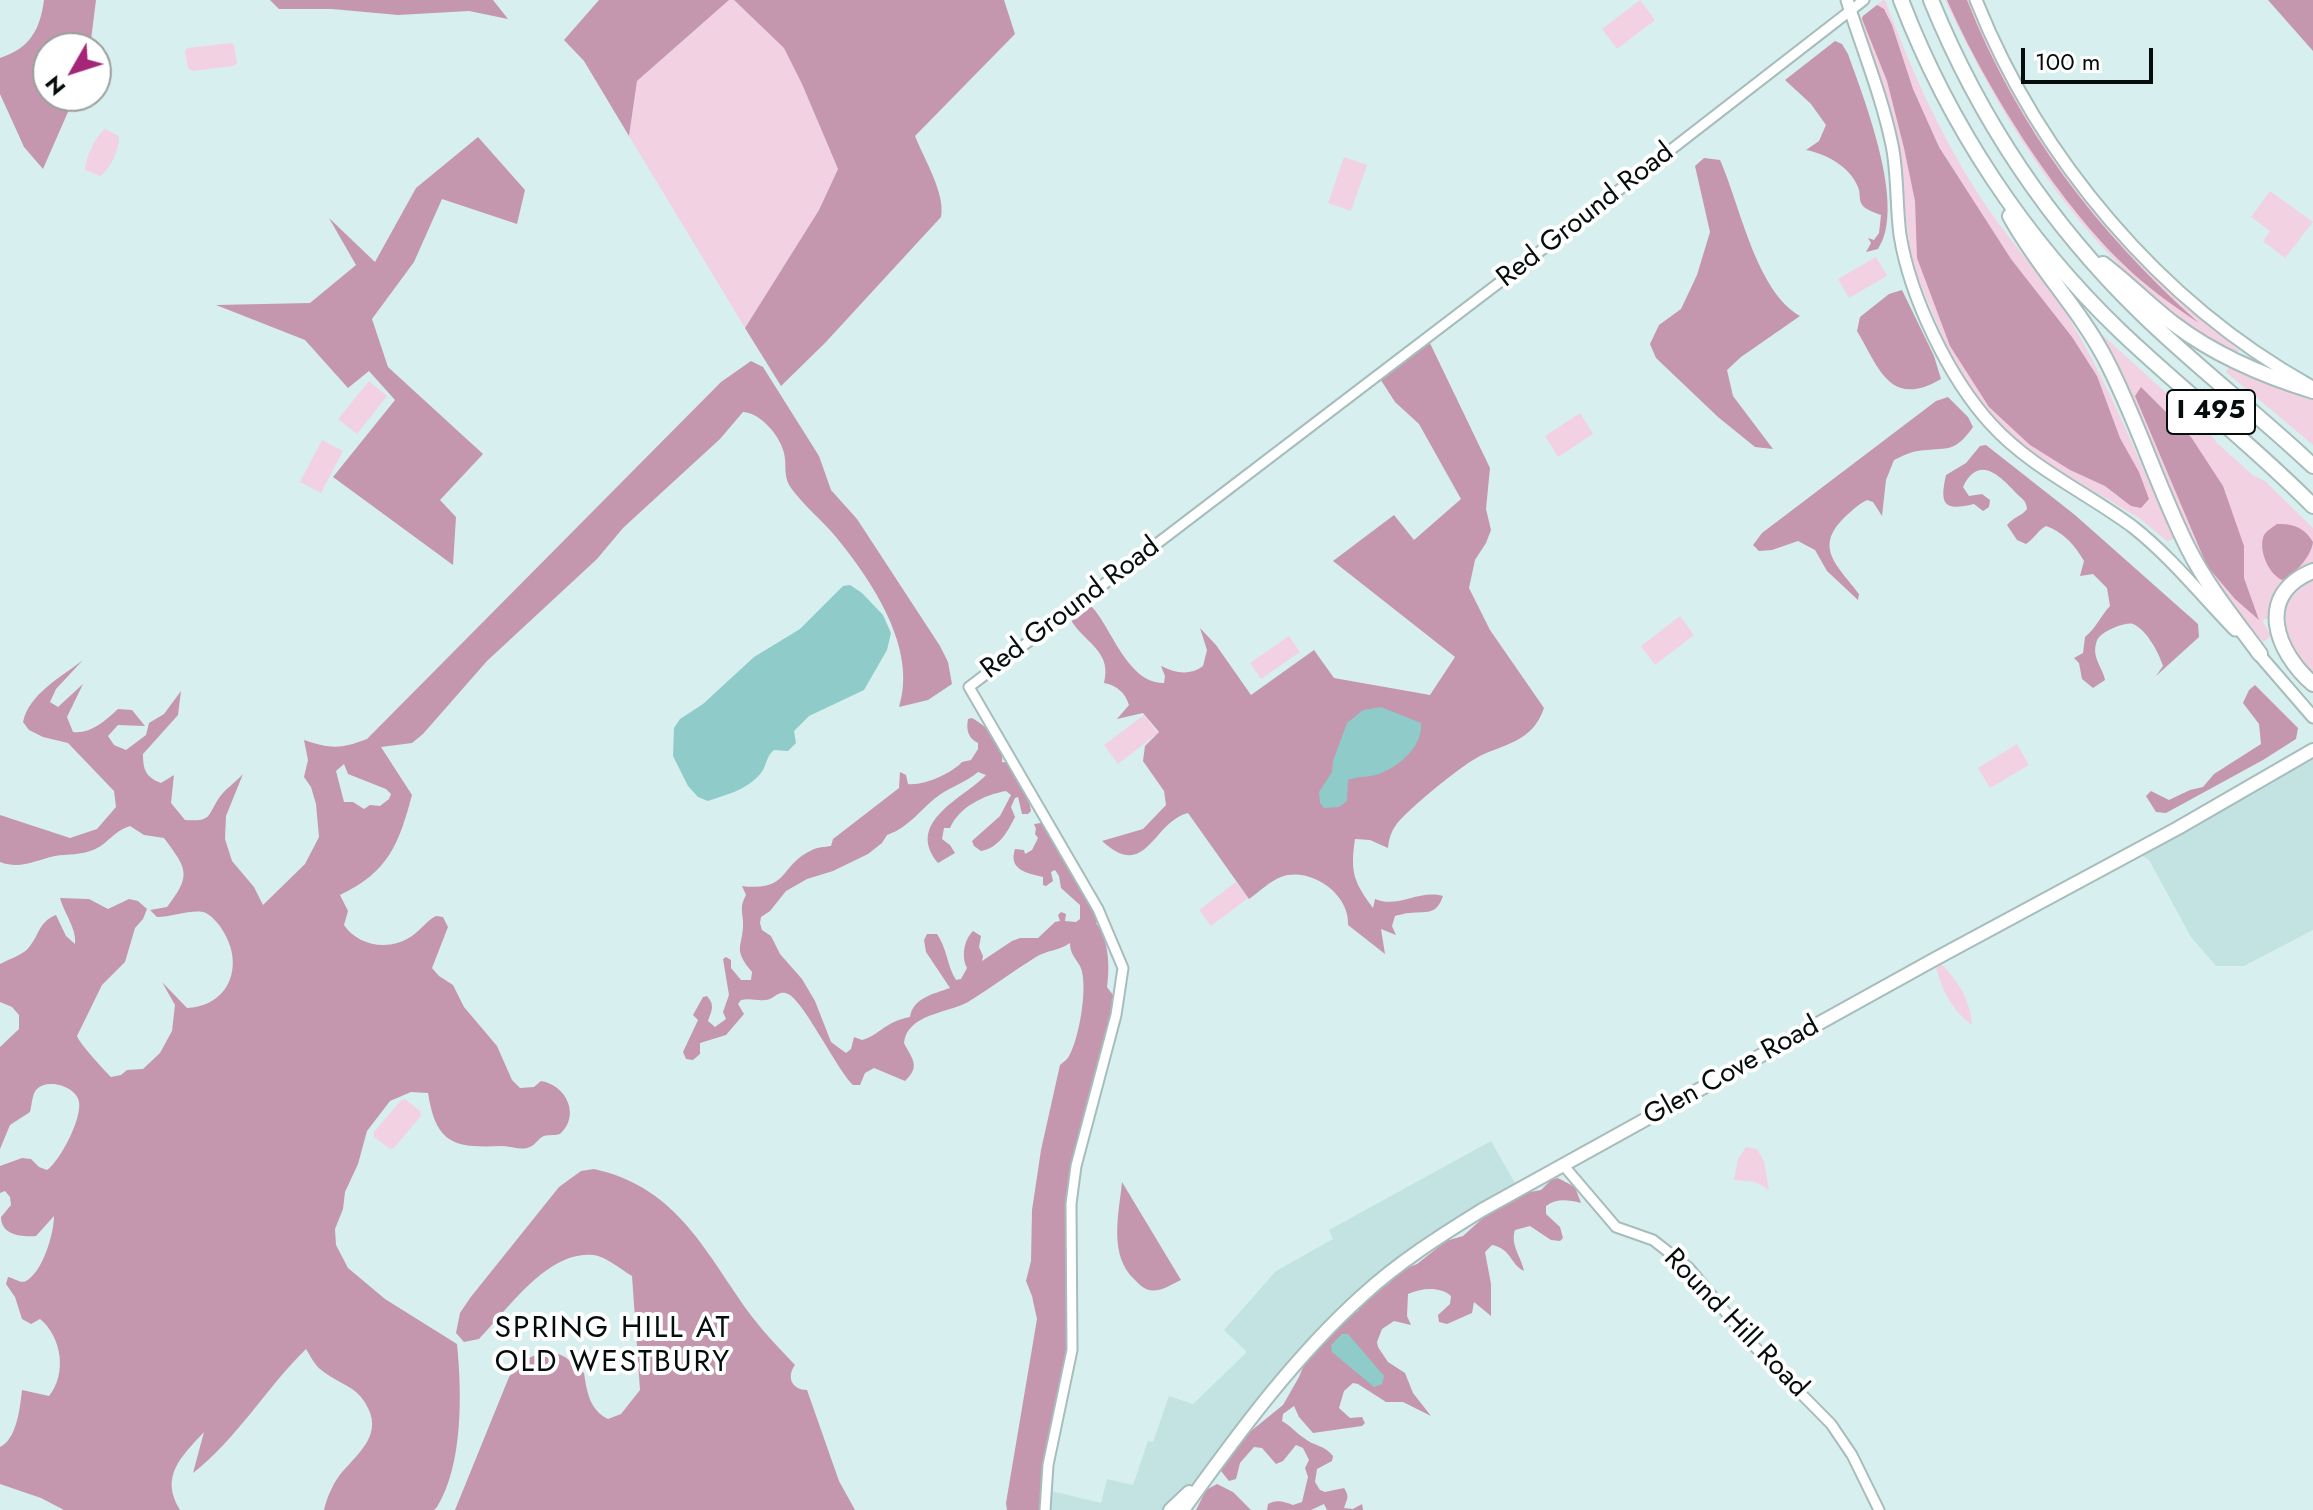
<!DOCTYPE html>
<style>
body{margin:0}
#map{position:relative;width:2313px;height:1510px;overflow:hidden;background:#d8efef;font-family:Jost,sans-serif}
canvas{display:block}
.north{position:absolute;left:32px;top:32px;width:80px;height:80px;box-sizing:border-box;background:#fff;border:2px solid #9b9e9e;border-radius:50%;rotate:231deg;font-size:22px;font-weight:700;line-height:32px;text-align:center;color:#060d0d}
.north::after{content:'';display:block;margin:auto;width:28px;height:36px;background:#a52677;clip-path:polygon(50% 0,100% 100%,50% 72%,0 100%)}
.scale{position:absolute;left:2021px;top:48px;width:132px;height:36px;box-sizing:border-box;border:4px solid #060d0d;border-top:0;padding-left:10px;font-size:24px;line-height:28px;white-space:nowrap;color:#060d0d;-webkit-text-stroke:6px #fff;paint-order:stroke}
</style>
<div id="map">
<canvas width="2313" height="1510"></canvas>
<div class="north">N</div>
<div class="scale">100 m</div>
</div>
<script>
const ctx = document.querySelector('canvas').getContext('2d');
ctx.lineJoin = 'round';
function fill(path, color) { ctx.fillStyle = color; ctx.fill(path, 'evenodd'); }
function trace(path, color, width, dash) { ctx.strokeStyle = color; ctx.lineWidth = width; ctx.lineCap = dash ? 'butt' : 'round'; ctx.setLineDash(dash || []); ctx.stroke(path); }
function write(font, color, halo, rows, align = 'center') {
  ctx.font = font + ' Jost,sans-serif'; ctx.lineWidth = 8; ctx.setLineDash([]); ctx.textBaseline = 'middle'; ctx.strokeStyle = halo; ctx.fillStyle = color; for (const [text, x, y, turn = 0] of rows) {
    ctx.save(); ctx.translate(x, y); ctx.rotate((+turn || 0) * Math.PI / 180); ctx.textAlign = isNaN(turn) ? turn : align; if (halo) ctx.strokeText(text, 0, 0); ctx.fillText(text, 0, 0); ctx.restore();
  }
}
fill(new Path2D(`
 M2313,750V930L2244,966H2216L2191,937L2149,860L2135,851Z
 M1491,1141L1519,1190L1364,1294L1211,1471L1170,1510H1045L1047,1490L1101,1503L1107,1479L1133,1485L1148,1441L1153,1442L1169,1396L1193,1404L1247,1352L1224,1330L1276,1271L1333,1239L1329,1230Z`), '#c2e3e2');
fill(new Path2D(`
 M729,0H734L784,47L802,84L838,169L819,210L745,328L629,136L637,81Z
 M1640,0L1655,20L1617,49L1602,29Z
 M1883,0H1885C1910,67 1938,131 1977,192C2006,238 2045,277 2073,325C2113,393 2142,467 2174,539L2167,541L2139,518L2025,450L1979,403L1947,348L1912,264L1892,113L1859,19Z
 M1945,0H1970C2015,115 2090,222 2182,304C2200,320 2220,335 2239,350L2236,355C2099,278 2011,139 1945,0Z
 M231,43L234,45L237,63L234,66L192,71L188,68L185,52L187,48Z
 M105,129L119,136C120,148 111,169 100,176L85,170C86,157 95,137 105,129Z
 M1344,157L1367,165L1351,211L1328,203Z
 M2270,191L2313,222L2285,258L2263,241L2270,231L2251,217Z
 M1876,257L1887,276L1849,298L1838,279Z
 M2097,330L2207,430L2217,443L2254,476L2265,481L2313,528V566C2284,581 2277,586 2270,619H2264L2263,622L2271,636L2263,642L2212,580L2188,539L2096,334Z
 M2230,364L2313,398V445L2226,372Z
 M369,381L387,396L357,434L338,419Z
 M1580,413L1593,434L1558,457L1545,436Z
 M322,440L343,451L321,493L300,482Z
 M2313,580V678C2279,643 2264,609 2313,580Z
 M1680,616L1694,635L1655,665L1641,646Z
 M1289,636L1300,652L1261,679L1250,663Z
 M1144,715L1158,733L1118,764L1104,745Z
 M2017,744L2029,765L1990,788L1978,768Z
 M1236,882L1248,898L1211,926L1199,910Z
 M1935,959C1955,974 1971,1000 1972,1025C1951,1010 1938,984 1935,959Z
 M405,1099L420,1111L421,1116L394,1148L390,1149L374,1137V1132L401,1100Z
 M1746,1147L1757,1149L1764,1161L1769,1190L1755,1182L1734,1180L1738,1159Z`), '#f2d2e2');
fill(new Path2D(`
 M44,0H96L90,48H48V96H75L43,169L24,147L0,94V58C30,48 40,30 44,0Z
 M270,0H493L508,19L469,11L398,15L332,9H279Z
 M599,0H729L637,81L629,136L584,61L564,40Z
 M734,0H1004L1015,34L915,136C923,157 946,194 941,217L825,343L781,386L745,328L819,210L838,169L802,84L784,48Z
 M1947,0H1967C2018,129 2096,231 2199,323C2172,305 2145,286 2122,263C2056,199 1984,85 1947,0Z
 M2268,0H2313V51Z
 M1877,5L1884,9L1892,25L1913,89L1939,147L2011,259L2072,337L2097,376L2120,438L2139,472L2149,499L2141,508L2131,506L2105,486L2070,470L2030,445L1989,407L1950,346L1917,258L1915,201L1904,148L1887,81L1862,19L1863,16Z
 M1835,41L1842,44L1848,54C1864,99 1907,207 1878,249L1866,252L1871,243L1868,238L1874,240L1879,233L1881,215C1875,213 1867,210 1863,206C1858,200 1861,194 1858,187C1850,167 1827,154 1806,150L1819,141L1826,125L1811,104L1785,80Z
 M478,137L525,190L517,224L442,199L414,262L372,319L388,367L483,454L440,500L456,517L453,565L333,477L395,400L369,371L348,388L305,340L216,305L310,303L356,265L329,218L375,262L416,188Z
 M1704,158L1720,160C1740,205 1756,291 1800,316L1741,357L1727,370L1733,396L1773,449L1755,447L1718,417L1656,358L1650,344L1659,325L1681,309L1697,275L1710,232L1695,166Z
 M1902,290L1934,356L1941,379C1890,409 1879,368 1857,331L1860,317L1889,294Z
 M1427,337L1490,468L1486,509L1491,530L1486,543L1475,560L1469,588L1490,630L1544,708C1533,740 1509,743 1482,755C1464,763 1408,809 1396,825C1391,832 1389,839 1388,848L1370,840L1355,839C1350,873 1354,882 1373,908L1375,899C1399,909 1418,889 1443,896C1436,916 1427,911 1409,913C1405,913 1400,915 1395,916L1392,926L1396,935L1381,929L1385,954L1348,925C1350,894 1310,866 1281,877C1270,881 1259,892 1249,899L1188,813C1152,822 1147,882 1102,841L1143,829L1166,805L1164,791L1143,761L1145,746L1159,732L1143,713L1117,719L1129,705C1125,692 1116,685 1104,683C1112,652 1087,644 1072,622C1073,613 1082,606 1092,607C1111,627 1128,684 1164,683L1165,676L1161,666C1175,673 1190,676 1203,666L1207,650L1200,628L1216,645L1251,695L1314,650L1334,678L1430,695L1455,657L1333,561L1394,515L1414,540L1461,499L1419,424L1395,402L1377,374Z
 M751,361L763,367L819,456L831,490L857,519L940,646L948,662L952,684L928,700L899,707C918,649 872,581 836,537C822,520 804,506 791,488C784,478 786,469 785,459C784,440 762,413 743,412L720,439L623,528L597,559L487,661L423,734L412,743L381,747L412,795C399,843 389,872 340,895L348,911L344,925C359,947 390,951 412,936C421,930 426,921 436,916L443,917L448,927L432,968L439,976L453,985L464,1007L497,1046L512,1080L520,1088L534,1087L541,1081C566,1085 581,1115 560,1134C554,1136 547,1134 542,1137C536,1141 535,1146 527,1148C519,1150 511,1146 502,1146C455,1148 436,1145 428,1093L411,1092L390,1101L367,1131L358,1164L345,1192L343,1209L335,1229L336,1245L348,1268L385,1299L457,1344C462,1393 463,1465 437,1507L434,1510H324C327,1497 334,1481 343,1471C364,1448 386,1429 361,1397C351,1385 332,1380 320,1369C314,1364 310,1355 306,1349C266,1388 237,1439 193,1473L204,1432C182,1456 159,1476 180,1510H64L41,1498L0,1484V1447C17,1439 20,1407 22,1390L49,1396C67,1374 62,1337 40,1319L31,1324L22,1319L15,1297L6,1284L8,1277C14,1278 21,1284 26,1281C43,1272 54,1233 54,1216L36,1236C21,1237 1,1235 1,1217L11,1205L10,1197L5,1191L0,1193V1166L22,1158L31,1159L39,1167L47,1170C60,1161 82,1119 79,1102C77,1087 48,1078 37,1089C32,1093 32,1105 30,1112L10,1125L0,1149V1047L19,1029V1015L12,1007L0,1002V964C9,959 24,955 30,946C40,933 39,922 56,915L66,936L75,944C77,929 64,913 60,898L89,899L108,909L129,899L138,901L147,909L143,919L135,928L125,962L102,985L77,1036C79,1043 104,1070 111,1077L121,1075L127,1070L143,1069L160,1053L172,1031L175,1005L162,982L187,1008C229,1006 245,966 223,931C220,925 212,916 206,913C195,908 172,917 157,917L150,910L167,907C192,875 187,869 164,838L144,835L130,826C112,832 107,845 93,850C82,855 67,854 55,856C35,860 21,870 0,862V815L70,838L97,829L116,807L114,791L68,743L43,737L29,730L23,722C29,694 61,677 83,660L56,689L50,702L58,707L83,684L67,717L73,732C91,734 105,721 118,709L132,710L145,726L118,725L108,736L114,745L126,750L146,735L149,723L164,714L181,691L178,715L143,754C143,770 146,777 161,783L174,775L171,803L185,820C212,822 207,816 219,798C225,789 236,782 243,774L226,816L225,839L232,861L254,887L263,905L305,864L319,837L316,804L311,787L304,777L308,760L304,740C331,749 341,749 367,739L721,382ZM344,764L348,774L386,789L391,794L389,799L380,806L370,805L364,809L353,802H344L336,771Z
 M2141,387L2191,437L2223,486L2244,546V578L2259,620L2235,599L2207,566L2135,396Z
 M1948,397L1968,417L1973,427C1954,454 1947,447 1918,451C1909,452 1901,457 1894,460L1886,480L1882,516L1873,502L1867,500C1857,505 1849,513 1841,521C1814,550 1841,569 1859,594L1858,600L1827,571L1815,550L1798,541L1772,550L1759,551L1753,545L1762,533L1936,401Z
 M1986,445L2075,515L2198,624L2199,637L2156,676L2163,666C2159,653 2147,630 2133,624C2127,622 2115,627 2109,630C2103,633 2097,637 2096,644C2092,658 2103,668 2105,680L2093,688L2082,679L2079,663L2074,658L2083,653L2085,637C2096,628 2100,617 2110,606L2107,588L2093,574L2080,576L2084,561C2075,545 2063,532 2046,526C2037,531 2035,538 2026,544L2017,540L2007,525C2015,516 2022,516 2027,509C2026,500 2023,500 2017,494C2001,477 1979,453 1963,487L1969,496L1982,494L1990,500L1989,507L1983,511L1974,504C1945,511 1939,506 1946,475L1966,463L1980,446Z
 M2277,524C2293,523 2305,528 2313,542C2311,557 2295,574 2282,580C2269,574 2259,552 2263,538C2264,532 2272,528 2277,524Z
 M2255,685L2298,728L2296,739L2263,760L2166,813L2156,812L2146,796L2151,791L2169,800L2190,790L2203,787L2214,774L2261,744L2259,724L2243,703L2249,690Z
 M972,718C988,727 1005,743 1002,762L1010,763L1015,769C1016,784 1030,796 1031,811L1028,814H1022L1018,797L1015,798L1011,807L1015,817C1008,831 999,848 981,851L974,846L972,841L1000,816L1011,795L1006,791C984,795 959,807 950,828H944L942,839L950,845L955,853L938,863C904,822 964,798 986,775L978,772C967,781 956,785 944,792C923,805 911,827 887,835L882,843L868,854L833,871L807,879L786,891L770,911L761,917L760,923L762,930L771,936L780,954L802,979L815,1001L831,1042L846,1053L851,1049L854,1037L862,1040C880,1035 884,1022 910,1017C913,998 933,994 950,988L926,952L924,940L927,934H937C947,948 947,966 956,980L961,979L967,968C961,957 964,940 973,931L981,936L979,947L983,956L982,961L1012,941L1020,938H1038L1055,922L1060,921L1058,915L1061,912L1066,914L1065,921L1076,922L1080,919V905L1061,888L1059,876L1055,870L1051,872L1053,881L1046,886L1043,885V877C1027,873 1008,870 1015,849L1024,850L1025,854L1032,850L1038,838L1035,834L1036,829L1034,824L1041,823L1047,827L1051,838L1057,844L1101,919L1096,923C1109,939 1110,968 1107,987L1116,999L1069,1181L1066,1365L1048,1439L1040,1510H1007L1006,1503L1037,1319L1032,1296L1026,1281L1031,1261L1032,1210L1041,1150L1060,1065C1063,1062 1067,1060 1069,1056C1079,1039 1089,984 1080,966C1075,957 1070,954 1070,943C1056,952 1047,950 1036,957C1013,971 991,988 968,1002C948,1013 907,1014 904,1043C912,1059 921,1066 905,1081L874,1068L865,1073L860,1085H853C836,1068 803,1000 788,994C778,989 774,1000 765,1000C757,1001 750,998 741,1000L738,1004L744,1014L726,1035L700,1043V1054L693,1060L686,1059L683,1052L698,1020L693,1015L703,997L707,996C715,1005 712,1010 708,1021L715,1027L726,1019L723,1012L729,995L723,959L726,957L731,960V968L741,980H751L752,972C731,947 744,947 743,921C742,910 740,906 746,895L742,886C790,892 779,865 812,850C818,847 824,847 831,846L833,839L899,788L900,772L906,775L908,784C924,786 952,773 962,762L971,760L978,749V743C968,738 966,730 968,719Z
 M594,1169C680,1188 706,1255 753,1318C766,1335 781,1350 795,1365C786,1377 792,1390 807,1390L839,1481L855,1510H455L509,1377C521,1361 537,1349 558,1354C567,1356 577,1368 584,1373C587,1393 590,1410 608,1419L621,1414L640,1390L632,1276C622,1270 605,1256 593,1255C548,1250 507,1310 479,1339L464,1342L456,1333L460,1313L470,1298L559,1187L581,1171Z
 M1558,1178L1575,1187L1581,1203C1568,1200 1557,1198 1546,1206V1214L1560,1227L1563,1238L1560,1241L1551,1240L1530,1226L1515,1230C1510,1245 1521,1256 1524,1271C1509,1263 1512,1249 1492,1245L1485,1252L1491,1284V1316L1474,1302L1472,1313L1447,1324L1439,1322L1438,1315L1450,1304L1451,1296C1440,1286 1421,1288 1408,1294L1407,1316L1411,1325L1394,1321L1382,1329L1377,1342L1378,1347L1388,1362L1405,1373L1413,1393L1431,1416L1403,1402H1386L1358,1384L1353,1383L1344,1391L1339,1408L1350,1418L1362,1417L1365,1423L1362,1426L1313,1433L1299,1417L1294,1406L1283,1414L1282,1421C1291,1426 1296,1433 1304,1438C1313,1446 1325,1445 1333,1456L1332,1461L1317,1469L1315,1482L1320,1490L1325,1492L1344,1488C1350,1497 1347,1499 1344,1508L1353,1509L1362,1504L1363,1510H1327L1324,1504L1311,1510H1267L1268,1504C1278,1499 1284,1502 1293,1505L1302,1502L1308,1477L1305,1468L1309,1460L1303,1448L1296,1445L1283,1461L1276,1464L1262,1448L1254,1447L1240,1463L1236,1479L1229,1481L1221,1471L1223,1464L1251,1431L1283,1405L1299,1377L1311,1348L1347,1316L1358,1311L1370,1293L1378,1287L1387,1285L1404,1269L1417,1264L1446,1241L1463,1236L1494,1208L1525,1193L1541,1190L1551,1180Z
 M1122,1182L1181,1280C1174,1283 1165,1289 1158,1290C1147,1292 1142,1287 1135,1280C1108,1255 1119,1214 1122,1182Z
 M1217,1484L1233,1492L1251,1510H1196L1206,1490Z`), '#c497ae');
fill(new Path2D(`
 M850,585L862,593L883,615L891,633L887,650L864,690L809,716L794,731L796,743L788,751L774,750C766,756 767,765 761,773C747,790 728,794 708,801L698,797L688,786L673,756L674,728L680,719L703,704L754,657L800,629L843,586Z
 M1381,707L1421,723C1423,746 1400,766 1379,774C1370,777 1358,776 1348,780L1347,801L1339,807L1324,808L1320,803L1319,792L1332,772L1333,761L1347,723L1363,710Z
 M1342,1334H1348L1384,1376L1382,1384L1374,1387L1332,1352L1331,1345Z`), '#8ecbc9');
const tertiary = new Path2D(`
 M1564,1166L1616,1227L1653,1240L1689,1268L1751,1343L1831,1424L1852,1455L1879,1510
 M1045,1510L1048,1465L1072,1350L1071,1204L1076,1166L1116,1015L1123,968L1098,909L969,687L1521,266L1864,0`);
const secondary = new Path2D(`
 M1847,0C1862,48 1882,96 1892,145C1898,174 1896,205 1900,235C1910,297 1949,378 1991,424C2031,468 2086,492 2133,527C2171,557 2201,595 2235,630
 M1976,0C2039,158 2160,302 2309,385
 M2256,651L2313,717`);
const primary = new Path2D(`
 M1170,1510L1189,1492
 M1183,1510C1237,1435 1294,1357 1363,1295C1399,1262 1440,1236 1482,1210L1935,959L2178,828L2313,750`);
const motorway = new Path2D(`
 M1901,0C1949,125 2024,239 2120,331C2183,391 2252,444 2313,506
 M1931,0C1979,118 2049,223 2140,312C2195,366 2257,413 2313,466
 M2010,216C2037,266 2078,307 2105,358C2137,419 2157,486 2188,548C2207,586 2235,620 2260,654
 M2103,264C2128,283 2149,305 2174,324C2215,355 2264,376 2313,391
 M2313,571C2254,595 2276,652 2313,684`);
trace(tertiary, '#a6bdbc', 13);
trace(secondary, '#a6bdbc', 15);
trace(primary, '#a6bdbc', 16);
trace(motorway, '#a6bdbc', 18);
trace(tertiary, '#fff', 9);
trace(secondary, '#fff', 11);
trace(primary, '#fff', 12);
trace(motorway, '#fff', 14);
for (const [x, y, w] of [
 [2211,412,88]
]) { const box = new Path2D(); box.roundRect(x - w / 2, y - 22, w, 44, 6); ctx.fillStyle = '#fff'; ctx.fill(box); trace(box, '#060d0d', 2); }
write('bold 26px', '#060d0d', null, [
 ["I 495",2211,412]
]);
write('28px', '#060d0d', '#fff', [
 ["Red Ground Road",1586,216,-38],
 ["Red Ground Road",1071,609,-37],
 ["Glen Cove Road",1732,1072,-29],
 ["Round Hill Road",1735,1324,46]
]);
ctx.letterSpacing = '2px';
write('30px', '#060d0d', '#fff', [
 ["SPRING HILL AT",613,1330],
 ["OLD WESTBURY",613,1364]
]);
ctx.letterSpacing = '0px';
</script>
